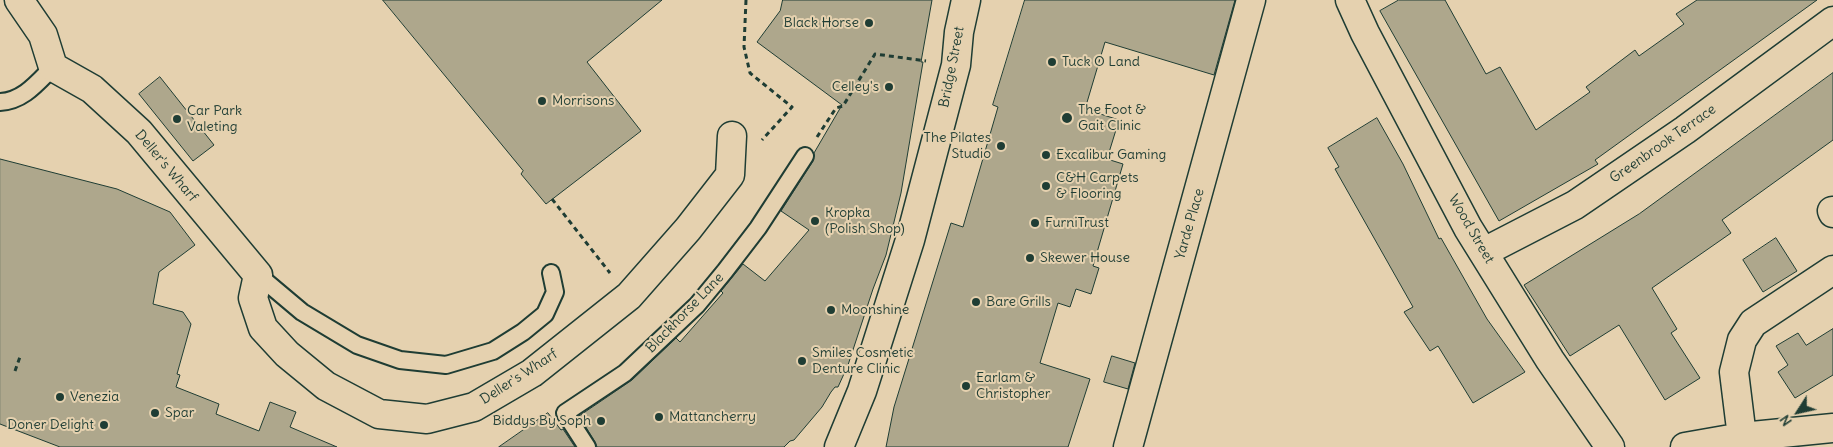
<!DOCTYPE html>
<style>
body{margin:0}
#map{position:relative;width:1833px;height:447px;overflow:hidden;background:#e5d1af;font-family:Delius,sans-serif}
canvas{display:block}
.north{position:absolute;left:1773px;top:387px;width:50px;height:50px;-webkit-text-stroke:4px #e5d1af;paint-order:stroke;rotate:235deg;font-size:14px;font-weight:700;line-height:20px;text-align:center;color:#1f3d34}
.north::after{content:'';display:block;margin:auto;width:18px;height:22px;background:#1f3d34;clip-path:polygon(50% 0,100% 100%,50% 72%,0 100%)}
</style>
<div id="map">
<canvas width="1833" height="447"></canvas>
<div class="north">N</div>
</div>
<script>
const ctx = document.querySelector('canvas').getContext('2d');
ctx.lineJoin = 'round';
function fill(path, color) { ctx.fillStyle = color; ctx.fill(path, 'evenodd'); }
function trace(path, color, width, dash) { ctx.strokeStyle = color; ctx.lineWidth = width; ctx.lineCap = dash ? 'butt' : 'round'; ctx.setLineDash(dash || []); ctx.stroke(path); }
function write(font, color, halo, rows, align = 'center') {
  ctx.font = font + ' Delius,sans-serif'; ctx.lineWidth = 4; ctx.setLineDash([]); ctx.textBaseline = 'middle'; ctx.strokeStyle = halo; ctx.fillStyle = color; for (const [text, x, y, turn = 0] of rows) {
    ctx.save(); ctx.translate(x, y); ctx.rotate((+turn || 0) * Math.PI / 180); ctx.textAlign = isNaN(turn) ? turn : align; if (halo) ctx.strokeText(text, 0, 0); ctx.fillText(text, 0, 0); ctx.restore();
  }
}
const building = new Path2D(`
 M383,0H662L587,62L641,131L546,204L521,174L523,171Z
 M783,0H932L921,62H923L901,193L886,255L873,289L848,365L838,387H835L831,392L822,407L794,440L790,441L784,447H597L595,442L579,416L632,380L676,338L680,342L723,293L721,291L743,264L765,281L809,230L781,211L813,161L814,153L842,105L757,42L780,11Z
 M1025,0H1235L1214,75L1105,42L1085,109L1119,120L1107,159L1123,164L1093,266L1099,268L1091,294L1076,289L1070,307L1058,303L1040,363L1090,379L1068,447H886L894,407L951,223L963,227L998,107L993,105Z
 M1399,0H1445L1486,74L1500,67L1536,130L1590,92L1586,87L1635,50L1639,56L1684,24L1676,14L1697,0H1817L1595,160L1598,164L1499,221L1380,11Z
 M1833,73V140L1722,220L1731,233L1652,288L1677,329L1671,333L1700,378L1665,400L1619,325L1570,356L1524,285L1639,214Z
 M160,77L214,145L193,161L139,94Z
 M1377,118L1403,164L1439,239L1441,238L1487,319L1525,372L1473,403L1438,346L1430,351L1404,312L1413,307L1335,169L1339,167L1328,148Z
 M0,159L117,189L170,212L195,245L159,272L153,304L183,312L191,324L177,374L180,375L176,387L219,404L216,414L259,431L270,402L296,412L290,427L337,447H60L0,424Z
 M1776,238L1797,271L1763,292L1743,260Z
 M1833,329V375L1795,398L1778,372L1788,365L1776,346L1798,333L1806,345Z
 M1112,356L1135,363L1128,389L1104,382Z
 M548,413L561,430L563,429L575,447H499Z`);
fill(building, '#aea78c');
trace(building, '#1f3d34', 1);
const lane = new Path2D(`
 M0,102C23,101 37,83 53,67
 M258,275L302,312L357,345L400,360L446,365L493,351L523,332L545,314L555,292L551,273
 M587,447L565,413L625,373L697,305L725,271L758,228L805,156`);
const street = new Path2D(`
 M19,0L43,35L53,67L92,89L139,132L258,275L253,298L263,328L287,354L326,386L379,414L427,419L474,407L532,373L629,296L688,229L730,175L732,136
 M1350,0L1365,33L1468,228L1550,360L1610,447
 M1832,211L1833,213
 M1484,252L1575,205L1685,130L1833,21
 M1742,437L1734,372L1742,340L1753,323L1833,270
 M1128,447L1251,0
 M1685,447L1742,437L1833,428`);
const primary = new Path2D(`
 M839,447L862,391L910,240L956,65L959,32L966,0`);
trace(lane, '#1f3d34', 20);
trace(street, '#1f3d34', 31);
trace(primary, '#1f3d34', 31);
trace(new Path2D(`
 M746,0L744,47L750,73L792,107L762,140
 M817,137L836,108L843,106L875,54L926,61
 M552,199L610,273
 M15,371L21,354`), '#1f3d34', 3, [5, 4]);
trace(lane, '#e5d1af', 16);
trace(street, '#e5d1af', 28);
trace(primary, '#e5d1af', 28);
for (const [x, y, r, color] of [
 [869,23,5,"#1f3d34"],
 [1052,62,5,"#1f3d34"],
 [889,87,5,"#1f3d34"],
 [542,101,5,"#1f3d34"],
 [1067,118,6,"#1f3d34"],
 [177,119,5,"#1f3d34"],
 [1001,146,5,"#1f3d34"],
 [1046,155,5,"#1f3d34"],
 [1046,186,5,"#1f3d34"],
 [815,221,5,"#1f3d34"],
 [1035,223,5,"#1f3d34"],
 [1030,258,5,"#1f3d34"],
 [976,302,5,"#1f3d34"],
 [831,310,5,"#1f3d34"],
 [802,361,5,"#1f3d34"],
 [966,386,5,"#1f3d34"],
 [60,397,5,"#1f3d34"],
 [155,413,5,"#1f3d34"],
 [659,417,5,"#1f3d34"],
 [601,421,5,"#1f3d34"],
 [104,425,5,"#1f3d34"]
]) { const dot = new Path2D(); dot.arc(x, y, r, 0, 2 * Math.PI); ctx.fillStyle = color; ctx.fill(dot); trace(dot, '#e5d1af', 2); }
write('14px', '#1f3d34', '#e5d1af', [
 ["Black Horse",859,23,"right"],
 ["Tuck O Land",1062,62],
 ["Celley's",879,87,"right"],
 ["Morrisons",552,101],
 ["The Foot &",1078,110],
 ["Gait Clinic",1078,126],
 ["Car Park",187,111],
 ["Valeting",187,127],
 ["The Pilates",991,138,"right"],
 ["Studio",991,154,"right"],
 ["Excalibur Gaming",1056,155],
 ["C&H Carpets",1056,178],
 ["& Flooring",1056,194],
 ["Kropka",825,213],
 ["(Polish Shop)",825,229],
 ["FurniTrust",1045,223],
 ["Skewer House",1040,258],
 ["Bare Grills",986,302],
 ["Moonshine",841,310],
 ["Smiles Cosmetic",812,353],
 ["Denture Clinic",812,369],
 ["Earlam &",976,378],
 ["Christopher",976,394],
 ["Venezia",70,397],
 ["Spar",165,413],
 ["Mattancherry",669,417],
 ["Biddys By Soph",591,421,"right"],
 ["Doner Delight",94,425,"right"]
], 'left');
write('14px', '#1f3d34', '#e5d1af', [
 ["Bridge Street",952,67,-79],
 ["Greenbrook Terrace",1663,144,-35],
 ["Deller's Wharf",166,166,50],
 ["Yarde Place",1190,224,-74],
 ["Wood Street",1471,229,60],
 ["Blackhorse Lane",685,313,-46],
 ["Deller's Wharf",519,377,-33]
]);
</script>
